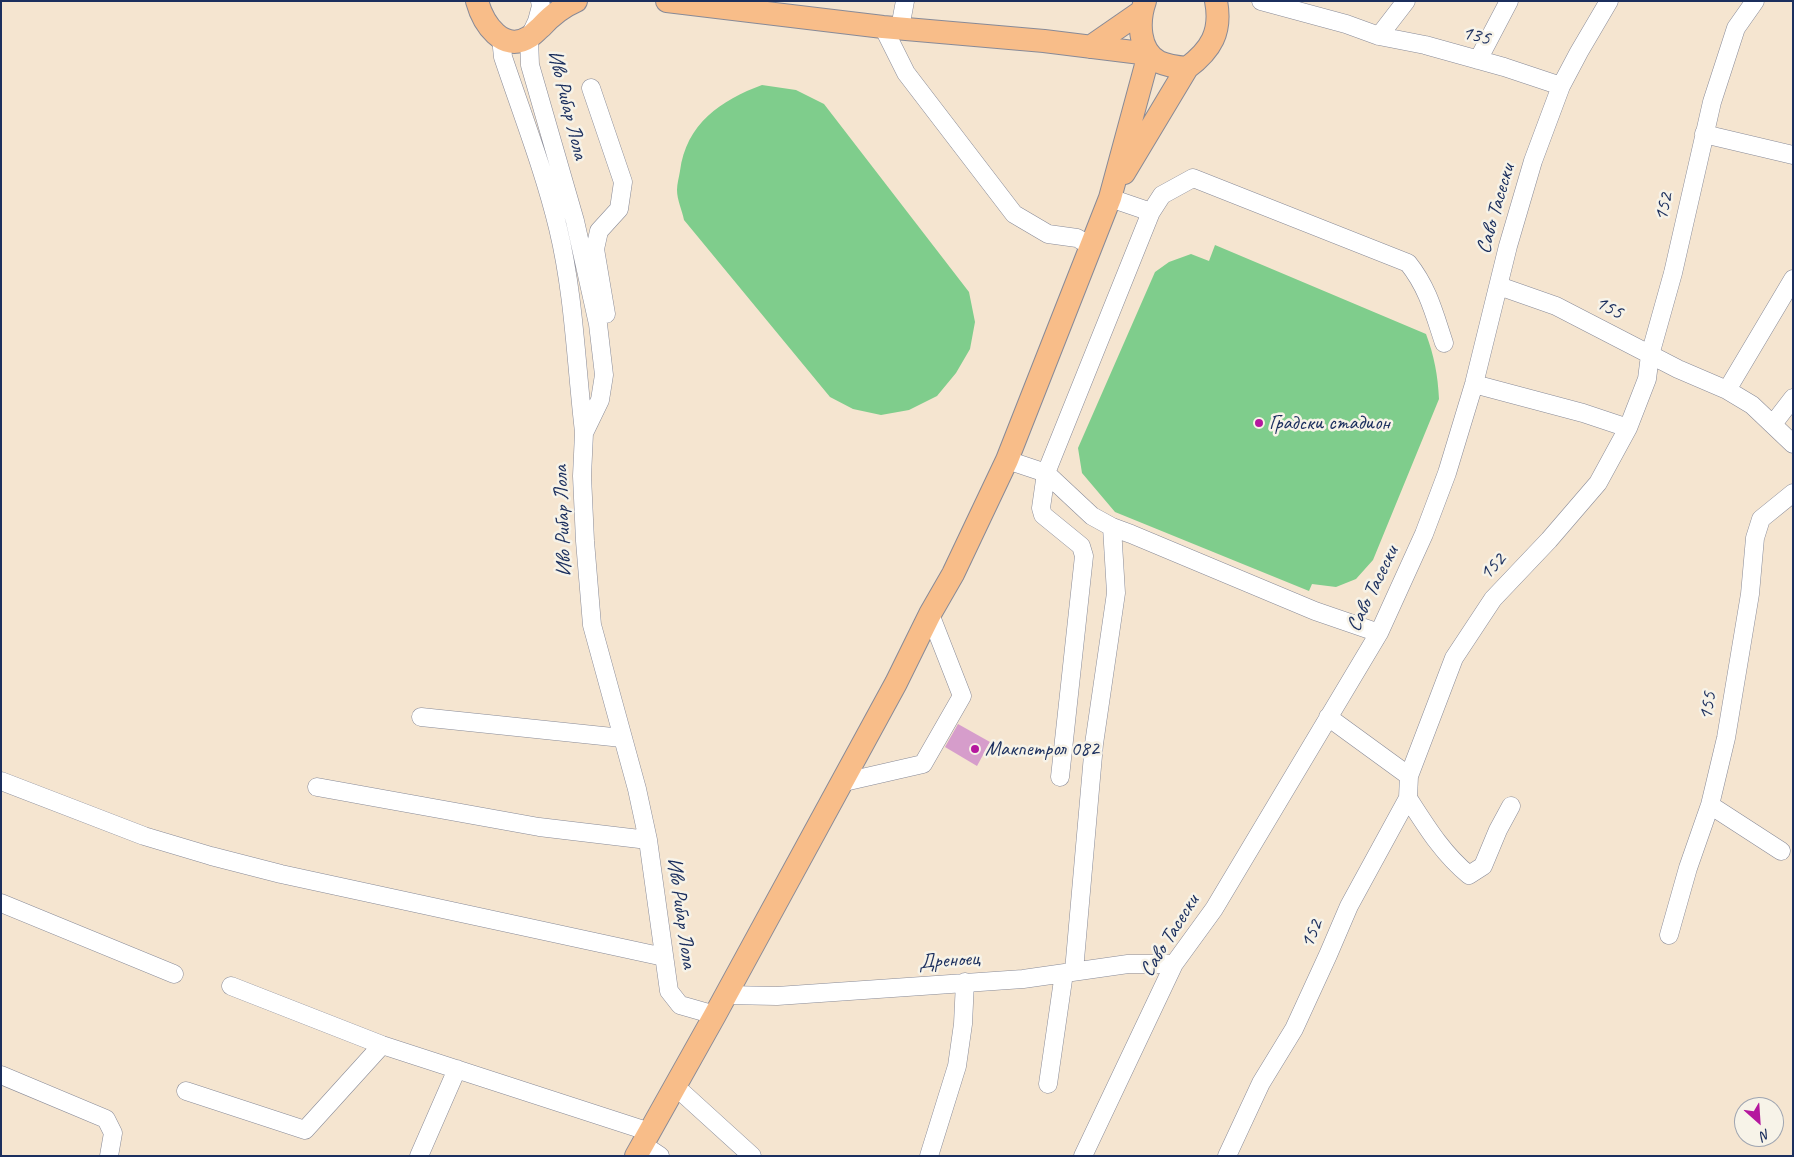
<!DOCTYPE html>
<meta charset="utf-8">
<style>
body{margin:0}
#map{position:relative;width:1794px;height:1157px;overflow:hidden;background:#f5e5d0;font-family:Caveat,sans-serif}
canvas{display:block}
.frame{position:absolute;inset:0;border:2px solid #1b2f5e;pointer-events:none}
.north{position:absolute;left:1734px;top:1097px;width:50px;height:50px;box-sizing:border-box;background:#f7f3e8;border:1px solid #9fa5b1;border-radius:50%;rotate:154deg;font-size:14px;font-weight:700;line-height:20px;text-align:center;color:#1b2f5e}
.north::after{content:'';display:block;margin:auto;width:18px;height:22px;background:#b5179e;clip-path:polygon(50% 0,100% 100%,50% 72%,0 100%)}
</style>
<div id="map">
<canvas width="1794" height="1157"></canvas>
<div class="frame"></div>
<div class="north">N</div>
</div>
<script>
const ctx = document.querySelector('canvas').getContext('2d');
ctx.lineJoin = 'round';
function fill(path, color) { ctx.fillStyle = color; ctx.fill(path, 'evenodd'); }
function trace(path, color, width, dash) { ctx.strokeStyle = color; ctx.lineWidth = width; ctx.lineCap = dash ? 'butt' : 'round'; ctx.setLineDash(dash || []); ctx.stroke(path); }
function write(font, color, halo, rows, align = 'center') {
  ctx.font = font + ' Caveat,sans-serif'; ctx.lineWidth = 5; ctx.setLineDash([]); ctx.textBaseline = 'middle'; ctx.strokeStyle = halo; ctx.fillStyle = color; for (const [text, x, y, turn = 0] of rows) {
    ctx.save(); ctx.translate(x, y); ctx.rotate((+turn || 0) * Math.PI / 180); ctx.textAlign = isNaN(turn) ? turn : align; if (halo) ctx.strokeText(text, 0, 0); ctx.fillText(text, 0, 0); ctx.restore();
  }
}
fill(new Path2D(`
 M762,85L796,90L824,104L969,292L975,322L970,349L956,373L937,396L909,410L881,415L853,409L830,397L684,220C682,210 677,200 677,190C677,184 679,177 680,171C686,124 721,100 762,85Z
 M1215,245L1426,334C1434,355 1438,376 1439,399L1373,560L1356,579L1336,587L1312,584L1309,591L1115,512L1082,473L1078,448L1155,272L1169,262L1191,254L1209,261Z`), '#7fcd8c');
fill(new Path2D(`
 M958,724L990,742L977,766L945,747Z`), '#d69dcb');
const minor = new Path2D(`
 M540,1L541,6L537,21L529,38L530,65L575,221L598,324L604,375L600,400L584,433L582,476L585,541L592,625L637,789L648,840L669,991L680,1005L715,1015
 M1261,1L1346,24L1379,36L1425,45L1504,67L1561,86
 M883,27L906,73L1014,214L1048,234L1077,238L1091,246
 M900,28L905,1
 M1379,36L1406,1
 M501,38L503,57C522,114 544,170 558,228C574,294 576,364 584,432
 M1478,60L1509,1
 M591,88L623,182L619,209L599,231L595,249L606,314
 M1704,134L1793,155
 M1110,198L1151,212
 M1499,286L1556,306L1678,369L1727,390L1752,405L1793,444
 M1474,384L1583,413L1628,428
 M1727,390L1793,279
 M1773,424L1793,398
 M1007,460L1046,473L1092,516L1112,527L1131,534L1315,611L1379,633
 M421,717L622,738
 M1328,717L1409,776
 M1060,777L1084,556L1081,546L1043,515L1041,508L1046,473L1151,212L1162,195L1193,178L1408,263C1428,288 1434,313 1444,343
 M1,781L144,836L211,856L281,874L664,957
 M840,783L923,764L962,696L930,614
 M317,787L539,827L648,840
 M1408,798C1426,826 1443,854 1469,875L1483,866L1498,830L1511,806
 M1710,805L1781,851
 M1,903L174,974
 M1669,935L1688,868L1710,805L1726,738L1750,594L1755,538L1761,519L1793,493
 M1074,971L1094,744L1116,593L1112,527
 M231,986L382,1045L650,1132
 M726,995L777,996L1023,979L1128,964H1174
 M1,1075L106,1119L113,1133L109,1156
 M1048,1084L1064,973
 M675,1086L752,1156
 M186,1091L305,1130L382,1045
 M642,1144L660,1156
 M419,1156L457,1069
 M929,1156L957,1066L963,1024L965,982
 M1083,1156L1174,964L1214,909L1379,633L1424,534L1447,473L1474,384L1508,246L1533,161L1561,86L1579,52L1609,1
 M1227,1156L1261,1083L1294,1029L1328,955L1349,906L1408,798L1409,776L1454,658L1493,599L1549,540L1598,483L1628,428L1647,379L1650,355L1673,273L1712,102L1736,28L1755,1`);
const major = new Path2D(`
 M477,1C483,23 503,54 529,37C533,35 537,30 541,27C551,16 562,7 576,1
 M667,1L883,27L1044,41L1149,54
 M1145,1C1138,21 1138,51 1159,62C1168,66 1177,67 1187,68C1211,50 1222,32 1216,1
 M1090,47L1142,11
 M1124,173L1187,68
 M636,1156L715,1015L896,683L930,614L953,574L1007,460L1110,198L1149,54`);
trace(minor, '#888a97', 19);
trace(major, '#888a97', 24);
trace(minor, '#fff', 18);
trace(major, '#f8bd89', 22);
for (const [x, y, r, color] of [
 [1259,423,5,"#b5179e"],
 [975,749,5,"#b5179e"]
]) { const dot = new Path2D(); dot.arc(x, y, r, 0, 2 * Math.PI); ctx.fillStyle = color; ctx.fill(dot); trace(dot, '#f7f3e8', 2); }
write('21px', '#1b2f5e', '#f7f3e8', [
 ["135",1476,36,15],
 ["Иво Рибар Лола",567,105,76],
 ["152",1664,207,-77],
 ["Саво Тасески",1496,209,-74],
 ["155",1609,308,28],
 ["Иво Рибар Лола",563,521,-92],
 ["152",1493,567,-47],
 ["Саво Тасески",1373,589,-64],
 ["155",1708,706,-81],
 ["Иво Рибар Лола",681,913,82],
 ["152",1312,934,-67],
 ["Саво Тасески",1170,936,-58],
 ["Дреноец",949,961,-4]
]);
write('21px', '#1b2f5e', '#f7f3e8', [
 ["Градски стадион",1269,423],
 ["Макпетрол 082",985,749]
], 'left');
</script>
